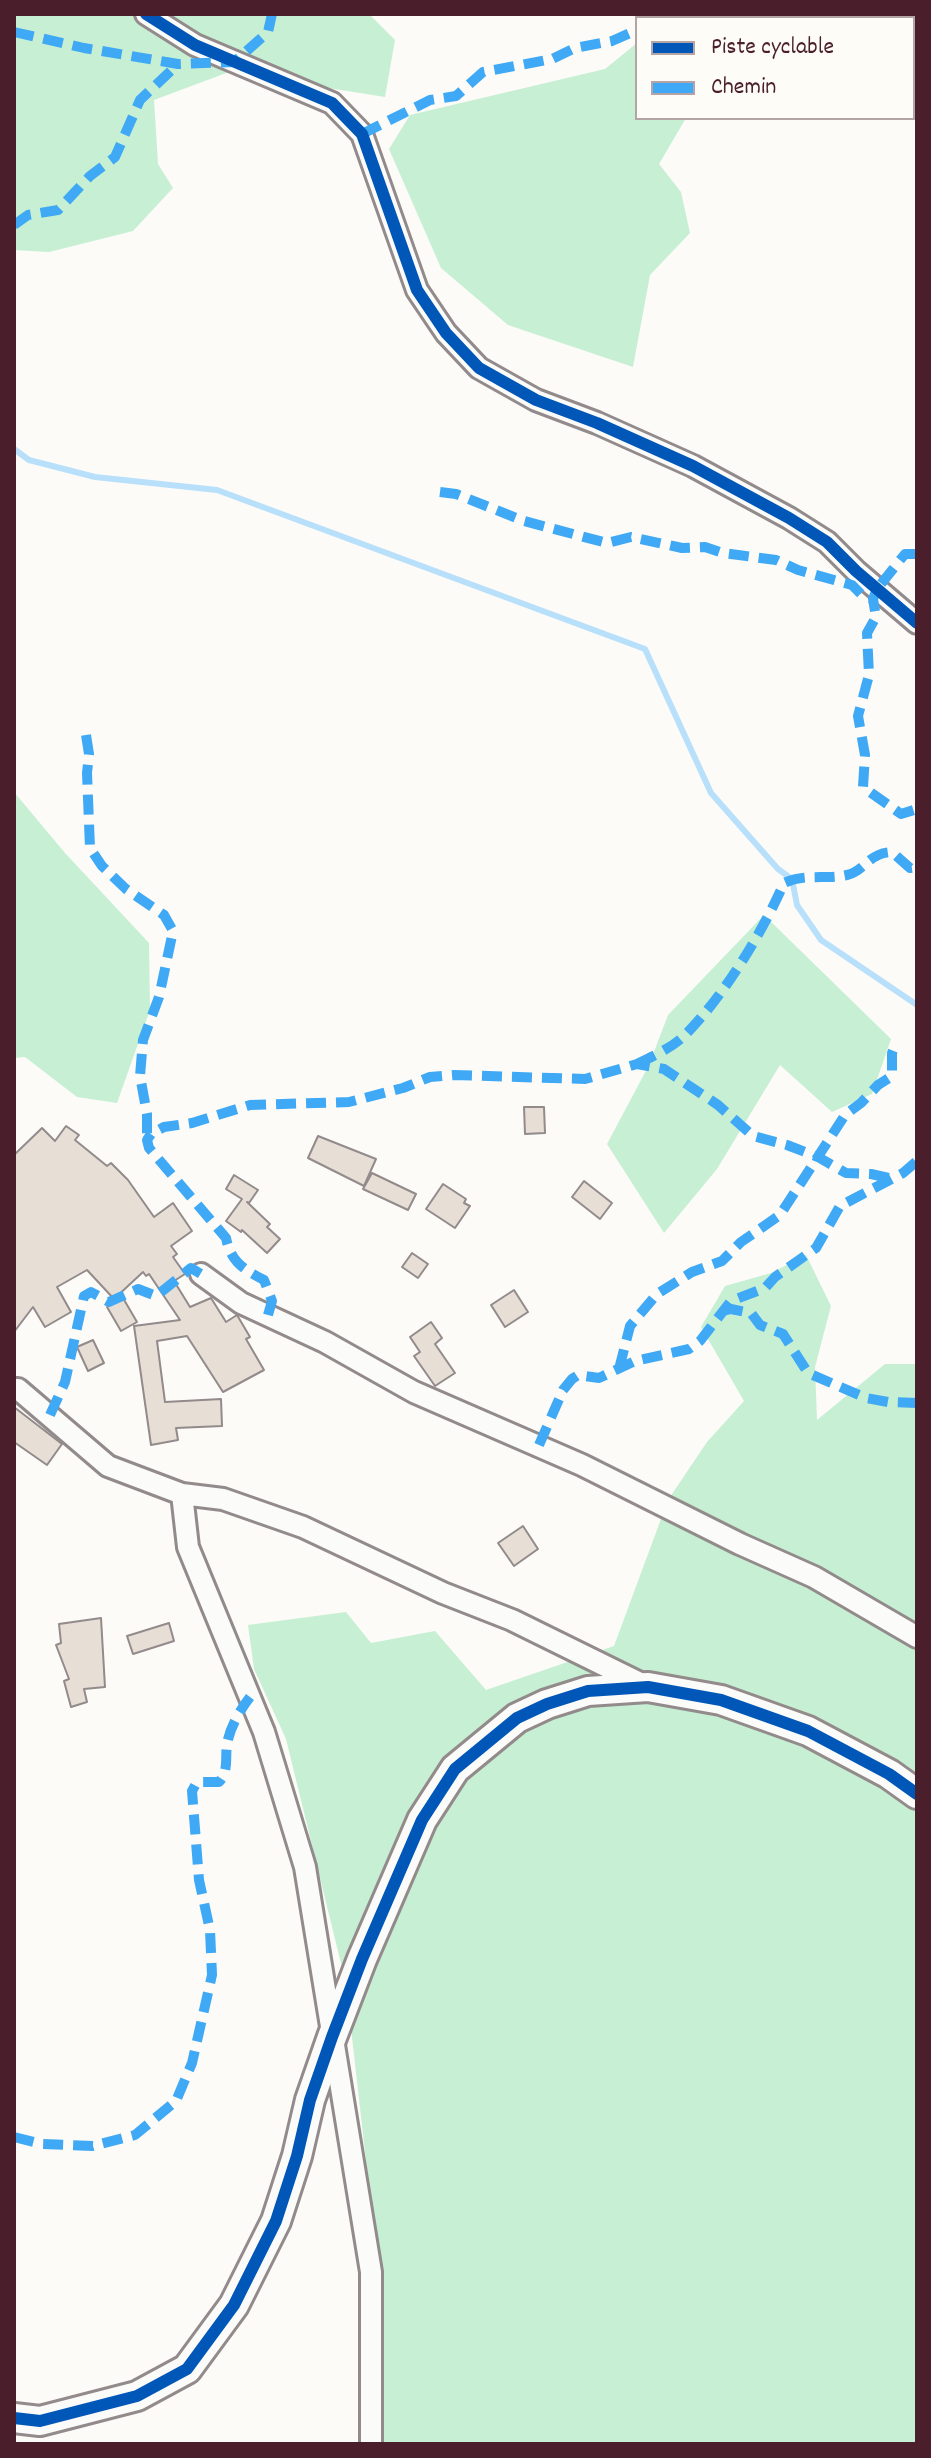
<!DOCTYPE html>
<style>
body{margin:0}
#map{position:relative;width:931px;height:2458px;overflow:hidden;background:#fcfbf8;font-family:Dekko,sans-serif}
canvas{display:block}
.frame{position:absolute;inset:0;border:16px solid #4a1f2b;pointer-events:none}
.legend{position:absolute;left:635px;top:16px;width:280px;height:104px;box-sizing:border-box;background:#fdfcf7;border:2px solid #b5a4a5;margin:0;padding:10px 14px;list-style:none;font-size:24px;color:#4a1f2b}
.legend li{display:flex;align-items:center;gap:16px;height:40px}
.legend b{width:40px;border:2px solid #b5a4a5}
</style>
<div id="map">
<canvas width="931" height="2458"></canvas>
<div class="frame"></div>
<ul class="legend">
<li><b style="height:10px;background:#0057b8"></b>Piste cyclable</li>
<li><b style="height:10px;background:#3fa9f5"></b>Chemin</li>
</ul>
</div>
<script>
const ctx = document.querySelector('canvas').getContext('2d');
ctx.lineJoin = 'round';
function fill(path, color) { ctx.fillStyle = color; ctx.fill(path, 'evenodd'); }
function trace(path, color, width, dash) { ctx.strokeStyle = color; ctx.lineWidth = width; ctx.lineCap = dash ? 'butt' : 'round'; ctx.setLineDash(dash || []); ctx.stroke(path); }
fill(new Path2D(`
 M14,14H369L395,40L385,97L229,72L154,100L158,164L173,188L133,231L49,252L14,250Z
 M694,14H785L814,17L670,18Z
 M637,43V118H686L659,164L681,192L690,233L650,275L633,367L508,325L441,268L389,149L410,115L605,69Z
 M14,792L65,853L149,943L150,1010L117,1103L77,1097L25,1057L14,1058Z
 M764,915L891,1039L872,1094L832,1112L780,1065L717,1169L664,1233L607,1144L649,1065L668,1015Z
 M806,1255L831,1306L815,1367L817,1420L885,1364H917V2444H379L378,2267L346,1984L286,1739L254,1669L248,1625L346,1612L371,1643L435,1631L486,1690L614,1646L668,1500L707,1442L744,1401L701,1327L725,1286L771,1273Z`), '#c7efd3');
trace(new Path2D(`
 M14,449L29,460L95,477L217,490L645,649L711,793L778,869L792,879L797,905L821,940L917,1005`), '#b9e0fa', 6);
const building = new Path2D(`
 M524,1107H544L545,1133L525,1134Z
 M66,1126L79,1135L75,1140L107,1166L111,1163L128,1180L154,1217L173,1203L192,1231L171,1246L177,1254L173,1257L185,1274L174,1281L190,1307L211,1298L226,1322L237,1315L250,1337L246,1339L264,1370L223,1392L187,1336L157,1341L165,1402L221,1399L222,1426L176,1428L178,1440L151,1445L134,1326L180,1320L149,1274L146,1276L143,1272L114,1299L87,1270L57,1287L71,1312L45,1327L33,1307L14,1332V1155L42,1128L55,1141Z
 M318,1136L376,1159L364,1186L308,1158Z
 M372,1173L416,1194L408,1210L363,1189Z
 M234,1175L258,1190L249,1203L247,1202L270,1224L267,1227L280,1239L267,1253L242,1230L241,1232L226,1221L242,1199L226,1189Z
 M584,1181L612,1203L600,1219L572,1197Z
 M443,1184L466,1199L464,1203L470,1206L455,1228L426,1209Z
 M412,1253L428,1264L418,1278L402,1267Z
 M514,1290L528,1312L505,1327L491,1305Z
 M123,1298L137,1322L121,1331L107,1307Z
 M431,1322L442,1338L435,1344L455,1373L435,1386L414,1356L420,1352L410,1337Z
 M93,1340L104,1363L88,1371L77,1347Z
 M14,1407L62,1444L47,1465L14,1442Z
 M523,1526L538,1549L514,1566L498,1543Z
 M101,1618L105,1687L84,1689L87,1702L71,1707L64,1681L69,1679L56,1645L61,1643L59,1624Z
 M169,1623L174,1641L133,1654L127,1636Z`);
fill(building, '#e7ded6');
trace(building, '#928a8b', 2);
const street = new Path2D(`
 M146,14L195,45L332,103L362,134L417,290L446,333L479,368L536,400L597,423L693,466L789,518L827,542L856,571L917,623
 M201,1274L241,1303L325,1342L414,1392L582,1465L740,1544L814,1577L917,1637
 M14,1389H18L108,1466L182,1494L223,1499L303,1527L443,1593L512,1620L648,1687
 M182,1494L188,1547L264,1732L305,1867L371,2272V2444`);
const secondary = new Path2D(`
 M14,2418L40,2421L137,2396L187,2369L234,2305L276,2221L297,2156L310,2100L332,2037L362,1959L422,1820L455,1769L517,1718L547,1704L588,1691L648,1687L721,1700L808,1731L889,1774L917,1794`);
trace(street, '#928a8b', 26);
trace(secondary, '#928a8b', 34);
trace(street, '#fbfbf9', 20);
trace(secondary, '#fbfbf9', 28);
trace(new Path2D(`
 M654,18L659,14
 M913,22L917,27
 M14,32L84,48L178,64L234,62L268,32L272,14
 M362,134L430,100L456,96L483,72L552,59L575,48L612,41L637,30
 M14,225L28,215L58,210L90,176L115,157L140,100L178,64
 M440,492L456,494L524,521L607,543L631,537L682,548L705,547L723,553L776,560L798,570L852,585L863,596L873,599
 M917,554H905L877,589L873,599L876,617L867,633L869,675L858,716L865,755L863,787L901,814L917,809
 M86,735L89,754L87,773L90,848L102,866L126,889L164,915L173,931L159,997L143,1040L140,1076L147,1114V1140
 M637,1064C653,1056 672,1048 685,1035C724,996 762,933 784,883C806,873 825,880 847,875C865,871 868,853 892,852L910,868L917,867
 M723,1311L731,1309L751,1313L760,1325L783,1334L808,1373L866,1398L888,1402L917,1403
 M268,1315L272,1301L264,1280C243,1269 231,1262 226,1238L149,1148L147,1140L151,1134L164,1127L192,1123L250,1105L349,1102L403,1088L430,1077L454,1075L585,1079L637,1064L664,1069L718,1105L753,1136L787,1145L818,1157L846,1173L871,1174L893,1179
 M619,1369L630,1326L657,1294L692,1272L722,1261L741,1242L780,1215L845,1115L861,1103L878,1085L892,1076V1053L896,1043
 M50,1415L65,1382L84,1296L91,1292L109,1302L138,1289L156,1296L191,1268L201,1274
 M539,1445L563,1390L572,1379L578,1375L599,1378L635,1361L689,1349L700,1341L731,1301L765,1288L775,1277L816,1248L840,1206L903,1173L917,1161
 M14,2137L42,2144L93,2146L135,2135L176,2101L192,2063L212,1975L210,1930L199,1880L192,1791L197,1782H219C229,1771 225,1758 227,1744C230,1727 240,1710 250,1697`), '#3fa9f5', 10, [20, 10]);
trace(new Path2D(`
 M146,14L195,45L332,103L362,134L417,290L446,333L479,368L536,400L597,423L693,466L789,518L827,542L856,571L917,623
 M14,2418L40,2421L137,2396L187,2369L234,2305L276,2221L297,2156L310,2100L332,2037L362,1959L422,1820L455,1769L517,1718L547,1704L588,1691L648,1687L721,1700L808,1731L889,1774L917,1794`), '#0057b8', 12);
</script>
